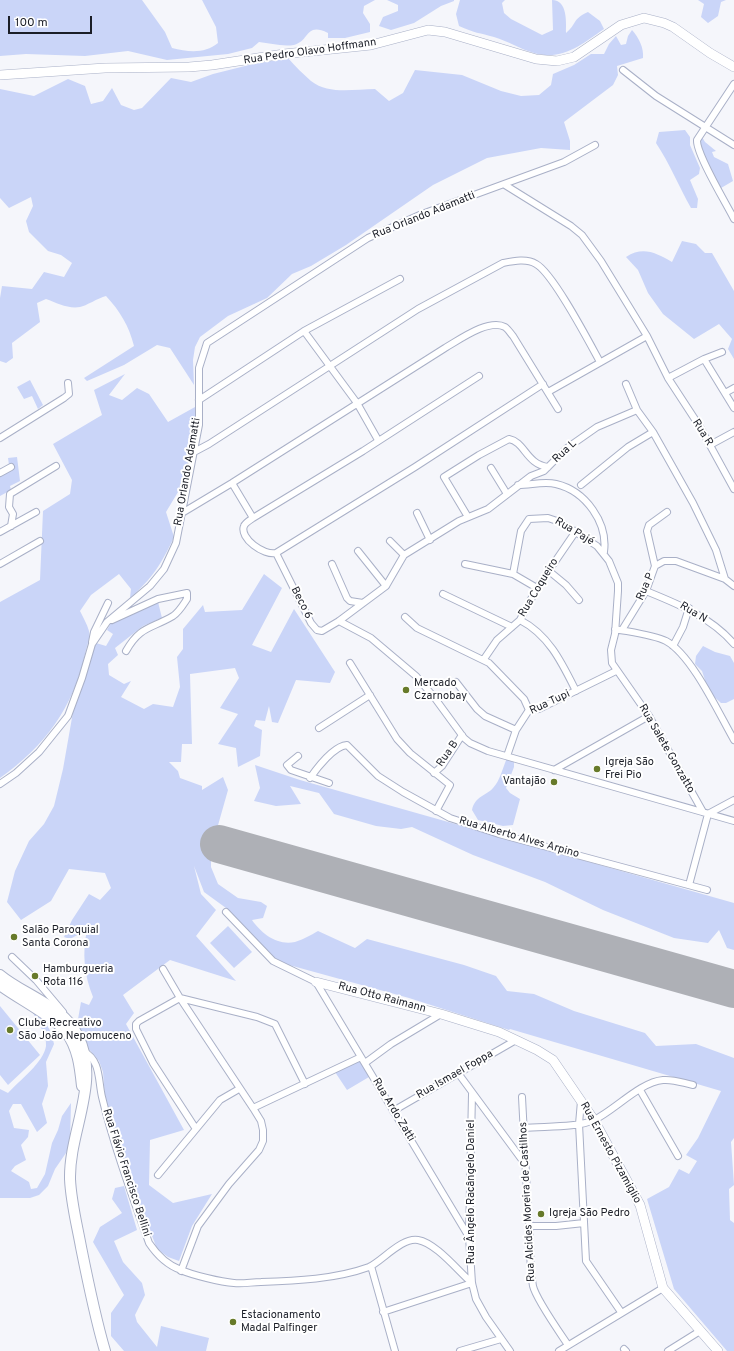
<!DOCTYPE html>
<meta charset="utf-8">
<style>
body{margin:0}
#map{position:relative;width:734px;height:1351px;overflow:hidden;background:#f5f6fb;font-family:Overpass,sans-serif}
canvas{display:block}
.scale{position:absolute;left:8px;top:16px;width:84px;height:18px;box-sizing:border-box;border:2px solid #1b1e27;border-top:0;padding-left:5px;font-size:12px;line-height:14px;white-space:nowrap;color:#1b1e27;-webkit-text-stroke:3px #fff;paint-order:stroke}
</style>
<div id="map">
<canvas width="734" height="1351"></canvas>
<div class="scale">100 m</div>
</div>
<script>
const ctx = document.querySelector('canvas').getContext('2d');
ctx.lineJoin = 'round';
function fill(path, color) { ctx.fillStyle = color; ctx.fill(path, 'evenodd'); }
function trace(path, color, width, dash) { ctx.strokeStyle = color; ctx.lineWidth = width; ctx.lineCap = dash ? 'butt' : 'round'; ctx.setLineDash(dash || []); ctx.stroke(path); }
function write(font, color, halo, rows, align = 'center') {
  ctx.font = font + ' Overpass,sans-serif'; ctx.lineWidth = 4; ctx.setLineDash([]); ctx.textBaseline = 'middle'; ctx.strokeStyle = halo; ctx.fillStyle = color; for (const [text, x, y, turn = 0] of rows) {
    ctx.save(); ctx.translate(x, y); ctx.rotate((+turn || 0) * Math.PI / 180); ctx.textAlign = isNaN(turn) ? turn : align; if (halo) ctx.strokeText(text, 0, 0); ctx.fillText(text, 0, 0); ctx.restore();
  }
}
fill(new Path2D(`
 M0,0H142L165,32L172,48C188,52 205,54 218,43L216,27L202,0H375L364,6L363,13L370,24V32L345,38H328V33C305,22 310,41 294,45C282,47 270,43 259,42L252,48L228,54L167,60L128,51L85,56L26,54L0,56Z
 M387,0H454V1L441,6L414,23L391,30L379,26L383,17L398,11V5Z
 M460,0H505L502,3L504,13L511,19L542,35L553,30L552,0C568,0 566,23 566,33C577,24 572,19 588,12L600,21L604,29C582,44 563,61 534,53C520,49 508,41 494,37C480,33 474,33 459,26L456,14Z
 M698,0H726L721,2L718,16L708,23L701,17L704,4Z
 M632,30C639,38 644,48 643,58L617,66L618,75L613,85L564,122L570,141V150L541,148L487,158L433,185L346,245L311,266L292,274L267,298L228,316L200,337L195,347L193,360L194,385L170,348L157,345L124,365L87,381L84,378L134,346C129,326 120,311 106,296C98,298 86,306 80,307C68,309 57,303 46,299L37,303L40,322L12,343L13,358L6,363L0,361V298L2,286L32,289L44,272L64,277L72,263L61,255L48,251L29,232L26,221L33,206L31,197L9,208L0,198V89L34,96L68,79L85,86L91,104L103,101L112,88L121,105L134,110L142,108L171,78L191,82L213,74L249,65L288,58C295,66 303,74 311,81C329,95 354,89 375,89L389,101L403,93L415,70L462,75L501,91L521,96L539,95L551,85L553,74L574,65L591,54H604L609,44L616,36L621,45L626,44L628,36Z
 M685,130L690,137V145L700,168L699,174L690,180L698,199L697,208H691C678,185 670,164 656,143L659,132Z
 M702,137L705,142L716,151L712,152L714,157L728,164L733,181L721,188C714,175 695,152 702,137Z
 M682,241L696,244L705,253H712L734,291V359L728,349L732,339L719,324L694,339L663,314L648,293L638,270L626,257C643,246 656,253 672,262Z
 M125,374L109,395L122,400L137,388L149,394L168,422L195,407V425L184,482L166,512L174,537C162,563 152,579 130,598L131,589L119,574L91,595L80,611C83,617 87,624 89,631C91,637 86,648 85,654C73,708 45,746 0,778V602L40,580L43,511L70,494L72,480L53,444L102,415L94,390Z
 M30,380L43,405L38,409L32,396L24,399L17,387Z
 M17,457L20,481L10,486L11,490L0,496V468L1,469L9,465L8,458Z
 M264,574L282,588L252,645L271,652L294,609L335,672L330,683L296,680L278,723L272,722L269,706L265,721L256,720L254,726L262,730L260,756L238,767L236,748L218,744L238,714L220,708L239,678L235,668L190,674L192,744H182L181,762H169L178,771L180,778L202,786V790L223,777L228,790L211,850V867L218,884L238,898L261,902L267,906L263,918L252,920C261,933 277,946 295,942C302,940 311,935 318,931L355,948L367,939L464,965L496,976L507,991L534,994L574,1011L645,1033L656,1046L696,1044L734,1058V1138L731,1142L734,1185L729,1189L730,1220L734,1223V1351H727L674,1289L647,1199L669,1187L679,1169L689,1174L697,1161L686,1155L698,1138L721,1091L510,1029L509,1030L409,998L278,962L226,908L204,892L194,866L201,894L216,910L196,936L236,981L170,960L123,995L134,1013L126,1024L184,1130L150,1140L149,1185L173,1203L212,1194L192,1226L179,1261L168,1257L157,1249L117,1142L105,1098L103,1072L99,1061L87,1047L77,1025L81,1002L89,1005L93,997C84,975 82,953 87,930L70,939L64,937L72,920L89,894L100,900L111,888L105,873L69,869L51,901L21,920L7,902L15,871L29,841L44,824L54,806L63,769L73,712L96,643L106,646L113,634L107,630L111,623L158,602L162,618L143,626L115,648L118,655L108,664L109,675L124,684L131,681L121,697L144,709L153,704L173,707L180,687L177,657L183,649V629L203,605L205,612L242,610Z
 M703,646L715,652L730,656L734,663V699L726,703H721L710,693L705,685V680L702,671L695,664L696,656Z
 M507,758L514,760V767L506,788L510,793L520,799L513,825L503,826L478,820L472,810C475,796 486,796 493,788C500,781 503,767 507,758Z
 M255,765L300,780L734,903V950L727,948L719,930L708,943L674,938L603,910L545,882L473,855L412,827L401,829L376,826L334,814L319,793L290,786L301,804L276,806L254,801L260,788Z
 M228,926L252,952L234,968L210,943Z
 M0,1006L40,1055L8,1085L0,1075Z
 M32,1011C45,1018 51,1029 54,1044L46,1062L48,1086L42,1104L47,1123L37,1132L21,1104H13L9,1111L14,1128L29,1130L28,1137L21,1145L26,1160L15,1166L11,1171L29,1182L31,1189L37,1188L45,1174L52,1143L58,1130L62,1116L71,1103L70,1143L66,1153L55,1169L48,1186L39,1195L30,1198H0V1089L8,1093C19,1081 44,1062 46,1046C47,1035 37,1021 32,1011Z
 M359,1060L369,1077L347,1090L335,1072Z
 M124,1186L137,1230L114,1241L123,1262L142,1283L145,1295L135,1315L137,1322L157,1347L161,1326L209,1338L206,1351H124L111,1336V1313L124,1295L93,1242L100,1227L122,1213L112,1199L115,1188Z`), '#cad5f8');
trace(new Path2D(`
 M219,844L734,989`), '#aeb0b6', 38);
const street = new Path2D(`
 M623,70L656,96L734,145
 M734,84L697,140C696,154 726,203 734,219
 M505,185L571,226L582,235L601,261L647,336L668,378L700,427L734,489
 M304,331L357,403L378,440
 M704,359L722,352
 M479,376L363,451L253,518C250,520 245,523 244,526C239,538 264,556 276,553L415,467L543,384
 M668,378L704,359L734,408
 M626,384L637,410L653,432L693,503L716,550L725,579L734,586
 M548,392L647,336
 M725,393L734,388
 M199,400L304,331L400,279
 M0,438L64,398L69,394L68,383
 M710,445L734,432
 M194,452L209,444L418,309L503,263C513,261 527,258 536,264C553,273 589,342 600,362
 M491,468L507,494
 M0,473L11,467
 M232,483L253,518
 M518,485C531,485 544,481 556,484C586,491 608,523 604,552
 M581,485L628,447L653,432
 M182,513L232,483L445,348C459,340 489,318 505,327C508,329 511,334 513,336L558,409
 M417,513L430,540
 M468,517L444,477L479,455L509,439C525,442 526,464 548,467
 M11,526L13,514L9,507L10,494L56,466
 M0,532L36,512
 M390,541L404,555
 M358,551L386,586
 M276,553L311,623L317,630L322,631L339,621L386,586L404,555L459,521L488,509L531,476L544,471L567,448L597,427L637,410
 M0,564L40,541
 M332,564L347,598L350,601L363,603
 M465,564L513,574L537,588
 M655,566L647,531L649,525L667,512
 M549,571L566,585L579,600
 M513,574L521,531L529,519L548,518L560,522L597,546L609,561L618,583V591L615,634L611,650L612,663L649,716L703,812
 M646,591C678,604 711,617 734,644
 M443,594L512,627
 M405,617L417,628L489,663L524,699L529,710
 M112,620L158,599L187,593V599C183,605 179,612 173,616C151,629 140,626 126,651
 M520,620C549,635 562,663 576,691
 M339,621L371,638L416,676L434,697L464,738L470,743L488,751L734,821
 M615,629C630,632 654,635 666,641C692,655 719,714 734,740
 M622,630L646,591L655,566L664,561H676L725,579
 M92,642L94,632L108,603
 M673,646L683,627L689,608
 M484,659L497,640L520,620L537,588L576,531
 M350,663L397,739L410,753L450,785L436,811
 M456,682L477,709L485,716L516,730
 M529,710L539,709L616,671
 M319,728L370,695
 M298,756L287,765L291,770L329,783
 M507,756L516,730L529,710
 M554,770L649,716
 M434,773L442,766L462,735
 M310,778C317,768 334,746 347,745L378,776L403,792L450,818L499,834L707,890
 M0,784L16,773L39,752L68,716L82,678L92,644L107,622L150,586L164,569L176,543L199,425V368L207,343L368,238L422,214L564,162L595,145
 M708,814L734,800
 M689,885L708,814
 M226,912L273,961L316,982L469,1237
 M12,957L36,980L63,1012
 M163,969L180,998L253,1108
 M180,998L139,1021L136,1024V1029L153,1063L196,1129
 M180,998L257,1017L275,1024L305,1084
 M83,1051C101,1060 98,1080 102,1097C114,1147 132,1195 149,1243C157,1255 167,1265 181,1270C192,1275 221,1282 234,1283C243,1284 252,1282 261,1282C296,1281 336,1279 369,1267C382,1261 402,1237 418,1240C436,1243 458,1271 472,1283
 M365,1063L391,1044L441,1014
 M458,1073L525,1164
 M640,1090L678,1156
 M472,1094L469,1237L472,1283L476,1299L486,1317L510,1351
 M522,1097L528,1212C532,1236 528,1262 533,1286C536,1299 560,1333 568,1345
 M581,1101L579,1124L586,1261L621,1312
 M393,1111L516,1040
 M524,1128C544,1126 577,1128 594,1120C615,1110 640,1082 663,1080C674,1079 683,1083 693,1085
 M158,1175L220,1100L239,1089
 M530,1226H556L584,1223
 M371,1266L395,1351
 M181,1271L198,1226L229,1184L259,1150L263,1141V1130L261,1121L253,1108L361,1057
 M383,1312L472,1283
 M624,1349L626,1351
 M460,1351L501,1339
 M559,1351L663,1288
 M668,1351L700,1331`);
const secondary = new Path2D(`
 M0,75L105,68L189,67L212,65L284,54L371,45L428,30L445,32L536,59L557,61L574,57L621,25L644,18L664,23L673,27L710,53L734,67
 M316,982L441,1014L499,1032L537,1050L553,1060L594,1120L640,1205L663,1288L718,1351`);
const primary = new Path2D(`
 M0,975C24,995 64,1006 78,1036C101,1082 69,1131 70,1179C71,1202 77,1225 81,1247C88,1282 95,1317 105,1351
 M0,985C17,998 55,1017 66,1032C78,1048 80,1067 82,1086`);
trace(street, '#a9b0c7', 8);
trace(secondary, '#a9b0c7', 10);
trace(primary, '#a9b0c7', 12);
trace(street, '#fff', 6);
trace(secondary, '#fff', 9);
trace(primary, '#fff', 10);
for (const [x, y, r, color] of [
 [406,690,4,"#677a2a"],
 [597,769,4,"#677a2a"],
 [554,782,4,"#677a2a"],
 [14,937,4,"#677a2a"],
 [35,976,4,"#677a2a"],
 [10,1030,4,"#677a2a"],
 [541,1214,4,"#677a2a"],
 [233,1322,4,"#677a2a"]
]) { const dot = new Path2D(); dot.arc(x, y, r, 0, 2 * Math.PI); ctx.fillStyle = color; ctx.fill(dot); trace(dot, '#fff', 1.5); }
write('11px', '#1b1e27', '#fff', [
 ["Rua Pedro Olavo Hoffmann",310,52,-8],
 ["Rua Orlando Adamatti",424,216,-22],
 ["Rua R",702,433,58],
 ["Rua L",565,452,-43],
 ["Rua Orlando Adamatti",188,472,-80],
 ["Rua Pajé",574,532,31],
 ["Rua P",646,587,-66],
 ["Rua Coqueiro",539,588,-59],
 ["Beco 6",301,603,63],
 ["Rua N",693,613,31],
 ["Rua Tupi",550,703,-25],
 ["Rua Salete Gonzatto",666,749,60],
 ["Rua B",448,754,-55],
 ["Rua Alberto Alves Arpino",519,838,16],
 ["Rua Otto Raimann",382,998,15],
 ["Rua Ismael Foppa",455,1075,-30],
 ["Rua Ardo Zatti",393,1110,59],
 ["Rua Ernesto Pizamiglio",610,1153,61],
 ["Rua Flávio Francisco Bellini",126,1173,72],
 ["Rua Ângelo Racângelo Daniel",472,1192,-90],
 ["Rua Alcides Moreira de Castilhos",528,1202,-93]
]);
write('11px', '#1b1e27', '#fff', [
 ["Mercado",414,684],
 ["Czarnobay",414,697],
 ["Igreja São",605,763],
 ["Frei Pio",605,776],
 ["Vantajão",546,782,"right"],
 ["Salão Paroquial",22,931],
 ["Santa Corona",22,944],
 ["Hamburgueria",43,970],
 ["Rota 116",43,983],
 ["Clube Recreativo",18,1024],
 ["São João Nepomuceno",18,1037],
 ["Igreja São Pedro",549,1214],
 ["Estacionamento",241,1316],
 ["Madal Palfinger",241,1329]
], 'left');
</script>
